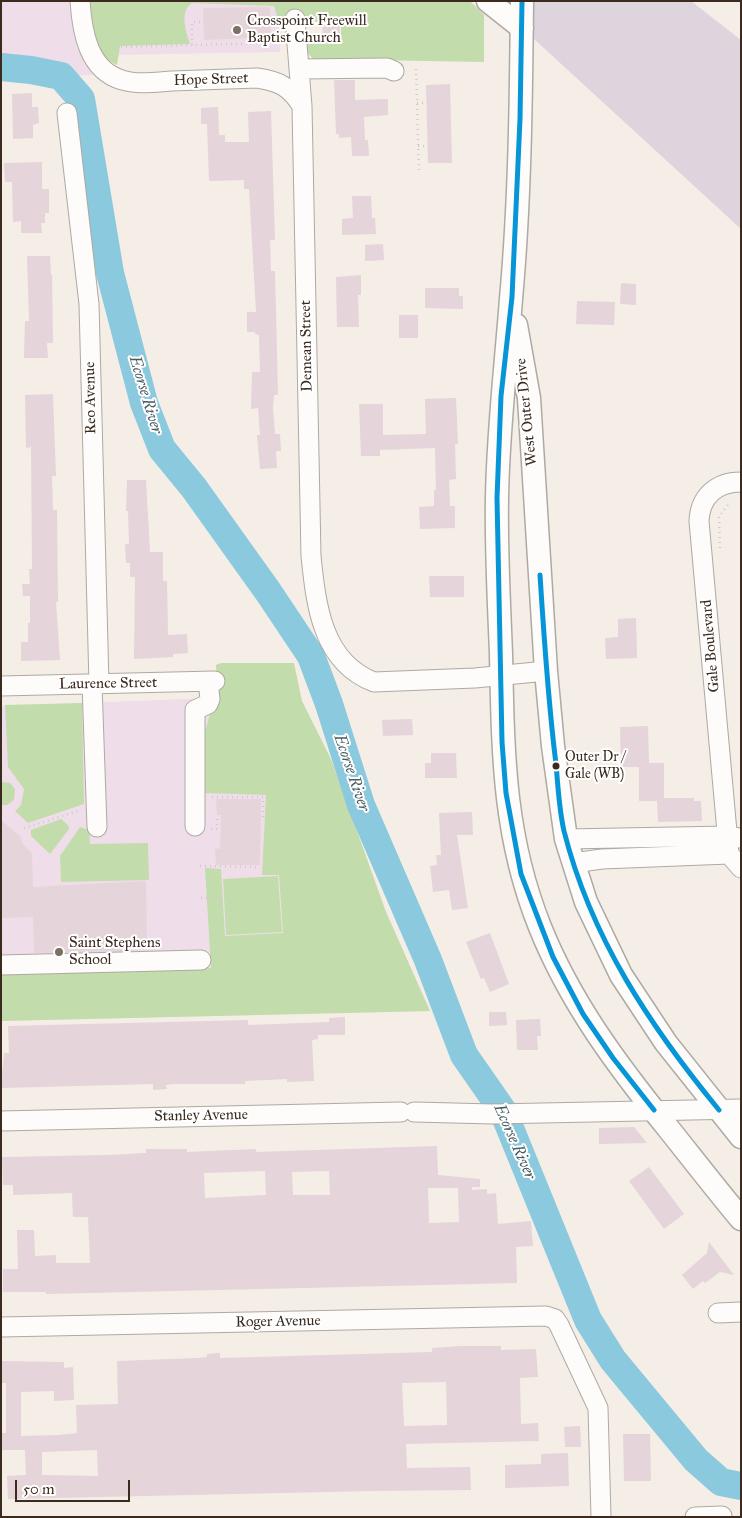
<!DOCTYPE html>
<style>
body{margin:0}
#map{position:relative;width:742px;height:1518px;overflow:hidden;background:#f4eee6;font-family:"IM FELL Great Primer",serif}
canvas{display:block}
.frame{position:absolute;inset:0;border:2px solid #3b2a1e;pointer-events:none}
.scale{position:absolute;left:15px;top:1480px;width:115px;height:22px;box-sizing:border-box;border:2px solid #3b2a1e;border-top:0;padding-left:6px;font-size:15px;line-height:18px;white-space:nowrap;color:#3b2a1e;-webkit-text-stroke:4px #fff;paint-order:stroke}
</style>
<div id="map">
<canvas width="742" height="1518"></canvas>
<div class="frame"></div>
<div class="scale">50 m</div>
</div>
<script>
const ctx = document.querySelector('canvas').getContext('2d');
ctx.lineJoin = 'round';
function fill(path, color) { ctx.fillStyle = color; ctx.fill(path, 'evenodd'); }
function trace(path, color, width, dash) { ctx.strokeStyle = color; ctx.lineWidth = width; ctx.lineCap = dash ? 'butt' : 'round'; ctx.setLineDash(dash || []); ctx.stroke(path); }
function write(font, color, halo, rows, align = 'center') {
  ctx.font = font + ' "IM FELL Great Primer",serif'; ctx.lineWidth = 4; ctx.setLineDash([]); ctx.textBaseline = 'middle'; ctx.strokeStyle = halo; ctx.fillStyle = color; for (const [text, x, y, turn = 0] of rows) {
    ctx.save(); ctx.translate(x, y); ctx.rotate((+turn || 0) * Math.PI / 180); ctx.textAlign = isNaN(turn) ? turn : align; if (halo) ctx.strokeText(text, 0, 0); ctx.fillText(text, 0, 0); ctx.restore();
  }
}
fill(new Path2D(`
 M1,1H284L280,52L110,55L103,69L110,74L1,80Z
 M214,698L331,759L386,912L430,1011L1,1021V706Z`), '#efdee9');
fill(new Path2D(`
 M522,1H691L741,40V229L522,28Z`), '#ddd4dd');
fill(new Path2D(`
 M91,1H470L484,15V62L313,59L305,50V42L316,35L325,39L341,38V20H320L319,22L277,16L274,6L192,3C179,11 186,32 190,44L120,46L117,65C94,56 91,23 91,1Z
 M221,663H294L302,701L331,759L386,912L430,1011L1,1021V974L211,968L205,868L221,869L225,936L283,933L279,875H262L266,795L203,793L202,743L217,688L216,665Z
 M82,703L84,804L28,823L15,811L21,805L24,789L8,767L5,705Z
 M1,782L10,783L15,789L14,800L7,805H1Z
 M61,819L68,825L69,829L50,854L31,836V830Z
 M80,827L89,830L90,844L148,843L149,880L61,882L60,856Z
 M278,876L282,932L226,935L223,879Z`), '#c3dcac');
trace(new Path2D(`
 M1,67L31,70L61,76L81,99L110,273L144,403L162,449L194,488L269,593L311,656L329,704L361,805L428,960L464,1055L503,1111L588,1320L613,1360L696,1460L721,1482L741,1486`), '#8ac9de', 28);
fill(new Path2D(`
 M270,7L271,38L264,37V42L250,43V38L204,40L203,8Z
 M322,20H340V38H323Z
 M334,80H355V100L388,99V115L364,117L365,140H368L369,156H352L351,137L339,138V134H336Z
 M450,84L452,163H428L426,85Z
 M32,93V107H38L39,123L33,125V138L13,139L12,94Z
 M218,107L219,135H225V142H249L248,112L271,111L275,240H270L271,271H275L278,395H274L273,408L275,434H280L281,451H276L277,468L260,469L257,435H260L258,408L251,409L252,372H260L259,335L255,334V332H247V312H256L249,189H244V180L209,181L207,124H201V108Z
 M42,162V189H49V213H45V223H41L42,233H21V221L13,222L12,182H5L4,163Z
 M352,196H371L372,218H375L376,234L342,235V219L353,218Z
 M383,244L384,260L365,261V245Z
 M27,256H50L51,275L52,274L53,343H47L48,358H24L25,321H29Z
 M361,275V295H358L359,327H337L336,277Z
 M621,283L636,284V305L620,304Z
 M425,288H459V296H463V309L425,308Z
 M577,301L615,302L614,325L576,324Z
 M399,315H418V338H399Z
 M53,394L56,476H52L53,510H57L58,602H56L60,660L21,661V642H28V623H30V596H23L22,584H30L29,569H32L31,447L26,448L25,395Z
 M456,398L458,444H455L456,479L449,480L450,506H455V528L420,529L419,507L434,506V490H436L435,448L380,450V456H361L359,404H383V435L426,434L425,399Z
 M127,480H146L150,552H163V581H167L168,635L187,634L188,653L173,654V657L134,659L135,577H130V563H126L125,544H129L128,511H126Z
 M429,576H464V597H430Z
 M636,618L637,658L606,659L605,638L618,637V619Z
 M412,719L413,735L383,736L382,720Z
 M648,726L649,763H664V798H694V801H701L702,821L658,822L657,801H639V767H621L620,727Z
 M431,753H456L457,778H425V763H431Z
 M216,799H261L260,865H216L215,848L220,849L221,815H217Z
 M472,812L473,835H457L468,908L452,910L449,890L433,892L430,866L437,865L436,855H441L439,813Z
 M1,820L21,837L22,843L32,853L33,887L146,881L147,941L126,942L127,951L34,953L33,917L1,918Z
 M490,933L509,984L490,992L484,978L481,979L466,942Z
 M489,1012H506L507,1025L489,1026Z
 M345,1017V1035H318V1039L312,1040L314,1081L287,1082V1079L245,1081V1084H175L166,1085L167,1089L153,1090V1084L1,1088L4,1053H9L8,1026L248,1020V1025L329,1022V1018Z
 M540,1019L541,1036H537L538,1050H517L516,1020Z
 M634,1127L647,1143L599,1144V1128Z
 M437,1146L438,1175L480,1179V1187H472V1190L487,1189V1194L496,1193L498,1224L531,1221L533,1246L516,1247L517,1283L46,1294V1292H3V1269H18L17,1230H34L35,1256L56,1255V1263H90L88,1217H73L72,1193L13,1195V1185H3L2,1157L109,1155L146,1153V1149H187V1152L256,1149V1152ZM265,1171L266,1195L205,1198L204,1173ZM329,1171L330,1195H293L292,1172ZM428,1188H458L459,1222L429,1223Z
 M649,1167L684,1214L664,1229L629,1181Z
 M709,1242L734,1275L720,1272L705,1283L703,1281L693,1289L682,1275L707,1253Z
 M460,1346H501V1350L536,1349L538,1377L520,1378L521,1424L538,1423L539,1441L406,1444L407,1468L470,1467L471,1490L373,1491L8,1499L7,1476L26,1475L25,1450H1V1433H6V1383H1V1361L64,1362V1368L73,1367L74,1400L54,1401V1391L21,1392V1436L59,1435L77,1433L76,1405L118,1404L117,1361L198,1358L207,1357V1354L220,1353V1358L432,1352V1348ZM446,1382L447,1425L404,1426L402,1383ZM97,1450L98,1476L42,1475V1452Z
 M580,1426L581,1447H565L564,1427Z
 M623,1434H650L651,1481H624Z
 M568,1453L569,1486L505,1488V1465L541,1464V1454Z`), '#e5d4da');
const minor = new Path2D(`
 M80,1C82,31 88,70 122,80C138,85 156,82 172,81C201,80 229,79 257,78C279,81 290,87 302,106
 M295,19L302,106L311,556C316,605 322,662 374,682L475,678L546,671
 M299,69L387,68L394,71
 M67,113L89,304L99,684
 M741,482C716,482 700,497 699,521L729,854L741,868
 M92,684L97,827
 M1,686L215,681
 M195,826V710L208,704L210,699L208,682
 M566,839L729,836L740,838
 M573,863L602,859L729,854
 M1,965L201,960
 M414,1112L493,1114L741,1109
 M1,1121L401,1112
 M718,1313L741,1312
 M1,1327L546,1316L555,1319L559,1325L598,1408L601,1517
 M695,1517L722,1516`);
const major = new Path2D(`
 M488,1L522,28
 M522,1C521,100 520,200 511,299C506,365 498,431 497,498C496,550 499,602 501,654C503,751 503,835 540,927C570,1002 617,1065 668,1128C692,1158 716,1189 741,1219
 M516,325L529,398L546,671L553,746L566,839L586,902L621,975L666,1043L741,1137`);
trace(minor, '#aea9a2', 21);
trace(major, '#aea9a2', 25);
trace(new Path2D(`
 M192,45V22H203
 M121,47L267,43
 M416,69L419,170
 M417,103H427
 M418,146H428
 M720,548L719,517L730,502
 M212,797H263V819
 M24,828L81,810
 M211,829H217V817
 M200,866L258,867
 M201,898H224`), '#cecbc9', 2.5, [1, 4]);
trace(minor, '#fdfcfb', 19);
trace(major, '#fdfcfb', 22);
trace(new Path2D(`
 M522,1L520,119L512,297L501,396L497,498L502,742L506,793L521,874L553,957L583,1014L613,1058L654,1110
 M540,575C544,638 548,701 556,764C558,786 559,809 564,831C591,938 650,1026 719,1110`), '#0696d7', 5);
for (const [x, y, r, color] of [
 [237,30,5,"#7c6f64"],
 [556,766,4.5,"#3b2a1e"],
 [59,952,5,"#7c6f64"]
]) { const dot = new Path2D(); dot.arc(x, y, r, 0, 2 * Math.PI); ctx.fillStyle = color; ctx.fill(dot); trace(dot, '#fff', 2); }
write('14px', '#3b2a1e', '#fff', [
 ["Outer Dr /",565,758],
 ["Gale (WB)",565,775]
], 'left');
write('15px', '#3b2a1e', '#fff', [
 ["Crosspoint Freewill",247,21],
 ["Baptist Church",247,38],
 ["Saint Stephens",69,943],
 ["School",69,960]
], 'left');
write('15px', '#3b2a1e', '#fff', [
 ["Hope Street",211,80,-2],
 ["Demean Street",307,346,-91],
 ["Reo Avenue",91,398,-91],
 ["West Outer Drive",527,412,-96],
 ["Gale Boulevard",711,646,-95],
 ["Laurence Street",108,684,-1],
 ["Stanley Avenue",201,1116,-1],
 ["Roger Avenue",278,1322,-1]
]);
write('italic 16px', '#475c60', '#fff', [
 ["Ecorse River",145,395,73],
 ["Ecorse River",351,773,71],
 ["Ecorse River",514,1142,66]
]);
</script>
